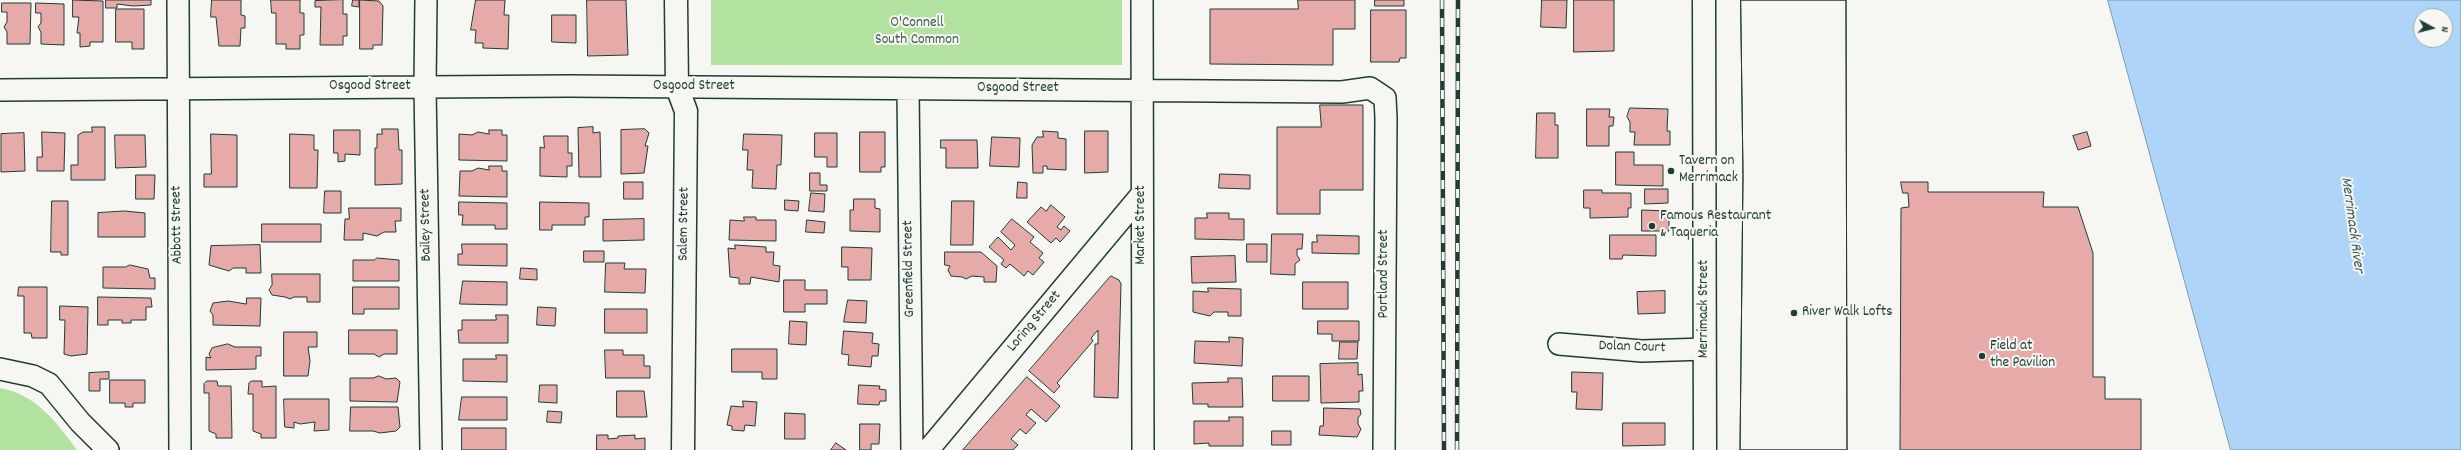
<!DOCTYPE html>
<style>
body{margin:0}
#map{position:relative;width:2461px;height:450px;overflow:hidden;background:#f6f6f2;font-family:Dekko,sans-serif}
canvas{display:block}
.north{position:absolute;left:2413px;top:8px;width:40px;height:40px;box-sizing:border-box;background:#f6f6f2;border:1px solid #a0aca6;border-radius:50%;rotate:97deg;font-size:11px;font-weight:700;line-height:16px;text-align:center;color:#1f3d34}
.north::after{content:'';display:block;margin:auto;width:14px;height:18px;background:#1f3d34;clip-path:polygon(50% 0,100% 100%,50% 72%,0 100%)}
</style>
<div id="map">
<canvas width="2461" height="450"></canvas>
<div class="north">N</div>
</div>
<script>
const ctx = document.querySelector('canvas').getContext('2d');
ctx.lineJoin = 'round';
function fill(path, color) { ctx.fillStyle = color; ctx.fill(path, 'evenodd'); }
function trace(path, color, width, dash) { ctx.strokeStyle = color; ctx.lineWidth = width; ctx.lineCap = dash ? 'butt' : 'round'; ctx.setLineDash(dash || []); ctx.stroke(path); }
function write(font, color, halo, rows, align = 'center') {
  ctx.font = font + ' Dekko,sans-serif'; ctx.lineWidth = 4; ctx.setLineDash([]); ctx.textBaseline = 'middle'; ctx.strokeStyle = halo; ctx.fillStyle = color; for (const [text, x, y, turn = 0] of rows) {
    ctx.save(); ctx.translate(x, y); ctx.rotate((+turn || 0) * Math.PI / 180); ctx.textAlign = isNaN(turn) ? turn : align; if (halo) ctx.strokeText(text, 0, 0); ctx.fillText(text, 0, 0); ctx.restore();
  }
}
fill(new Path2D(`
 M711,0H1122V65H711Z
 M0,388C36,394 57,423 77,450H0Z`), '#b3e19f');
const water = new Path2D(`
 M2108,0H2461V450H2231ZM2421,16H2445V40H2421Z`);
fill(water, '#aed5f8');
trace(water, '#7598aa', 1);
const building = new Path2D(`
 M73,0L103,1V42H90V46L80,47V33H77L79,17H73Z
 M106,0H151V5L133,6L117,4V8H106Z
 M212,0H241V15L245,16V28H241L240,46H219L216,17H211Z
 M271,0H300V13H304V35H300V49H286V44H276V13H272Z
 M343,0V14H347V36H343V45H320L321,7H315V1Z
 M353,0H359V7L352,6Z
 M360,0L379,1L383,6L382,45H373V49H360Z
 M476,0H505L504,15H509L508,49L483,48V43H475L476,30H471Z
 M587,0H626L628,55L588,56Z
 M1298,0H1355V29H1333V65L1210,64V9H1298Z
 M1375,0H1404V6H1375Z
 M1542,0H1567L1566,28L1541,27Z
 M1574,0H1614V51L1574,52Z
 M1741,0H1846L1847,450H1740L1743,175Z
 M1741,0H1846L1847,450H1740L1743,175Z
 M2,3H31L30,44H7V32L4,27L7,22V12H2Z
 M36,3L64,4V45L41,44V32L38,27L41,23V13H36Z
 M116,9H144V49H132V42H116Z
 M1371,10H1406V58H1400L1399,62H1371Z
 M552,15H576V43L552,42Z
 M1320,105H1363V190H1320V214H1277V127H1321Z
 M1630,108L1668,109L1667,131H1670V145H1634L1635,132H1630V122L1627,117Z
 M1587,109H1610L1609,117H1614L1613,126H1609V146H1587Z
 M1537,113H1555V125H1558V158H1536Z
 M92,127H105V180H71V165H78V135L83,132H92Z
 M593,127V133L600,132L601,177H579L578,128Z
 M382,129H398L399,150H402V184L375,185V148H377V134H382Z
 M645,129L649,133L645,146H648L644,173L621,174V130Z
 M334,130H360V155L345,154V161L338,162V153H334Z
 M489,130H502V135H507V161L459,160V134L472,135L478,132L489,134Z
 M1043,131L1058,132V138L1066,139V170L1047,169V166H1043V173H1033L1032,145L1037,137H1043Z
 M1085,131H1108V172L1085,173Z
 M42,132L65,133L64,171H37V157H42Z
 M860,132H885V167H881V172H860Z
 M2087,132L2091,146L2078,150L2073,136Z
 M24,133L25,171L1,172V134Z
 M815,133H837V167H827V157H815Z
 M211,134L237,135V187H204V174H211Z
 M290,134L314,135V150H318L317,188H290Z
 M744,134L782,135L781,165H777L776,189L752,188L753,170H747L748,150H743Z
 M115,135H145L146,167L116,168Z
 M544,136H568V153H572V166H567V177L540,176V147L544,148Z
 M992,137L1020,138L1019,167L990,166Z
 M941,140H977L978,168H946V148H941Z
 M1616,152H1634V165H1663V186L1616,185Z
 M489,166H502V171H507V197L459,196L460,171H472L478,168L489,170Z
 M810,173H820V185H827V191H810Z
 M1220,174L1250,175V189L1219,188Z
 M136,175H155L154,199H136Z
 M624,182H643V199H624Z
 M1018,182L1027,183V198H1017Z
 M1901,182H1928V192H2044L2043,207H2078L2093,253V377H2105V399H2141V450H1900L1901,208L1909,207L1908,193H1903Z
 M1645,189H1668V203L1645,204Z
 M1584,190H1602V193H1631V208H1628V217L1590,218V208H1584Z
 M325,191H341V213H324Z
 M811,193L825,194L824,212L809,211Z
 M854,199H875V208L880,209V232L850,231V210H853Z
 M785,200L799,201L798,211L785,210Z
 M52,201H68V255H61V252H51Z
 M952,201H974L973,245H951Z
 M459,202L507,203V229H495V225H462L463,215H459Z
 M540,202L589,203V217H585V225H552V230H540Z
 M1051,205L1065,217L1057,227L1061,230L1064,226L1070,231L1060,242L1056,238L1051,243L1027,222L1041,207L1046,211Z
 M349,208H401V221H395L396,232H384L377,236L363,233V240H344L345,219H349Z
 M1642,210L1669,211V231H1642Z
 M125,211L145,213V237H98V213Z
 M1207,213H1229V219H1244V240L1195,239V218H1207Z
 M744,217H756V220H776V241L729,240L730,220L744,221Z
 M644,219V240L603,241V220Z
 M1012,219L1034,237L1030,242L1043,253L1039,258L1044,262L1033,275L1028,271L1024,276L1010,264L1006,268L1001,264L1004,260L989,247L998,237L1011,250L1015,245L1001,232Z
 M807,220L825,222L824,233L806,232Z
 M262,224H321V242H262Z
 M1272,234H1303L1302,249H1297V255L1300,260L1295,264V275L1271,274Z
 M1317,235L1359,236V254L1312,253V242H1317Z
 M1610,235H1656V256L1623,255L1622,259H1610Z
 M462,244H507V266L458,265V254H462Z
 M1247,244H1267V262H1247Z
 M260,245L261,273H246V268H233L229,271L209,265L211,246Z
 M735,245L766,247V252H774L773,265L780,266L779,282L751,277L750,284H739V278L730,277L728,248L735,249Z
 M842,247L872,248L871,280H848V267H842Z
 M584,251H604V262H584Z
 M945,252H981L997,266L996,282H984V277L972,276L966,279L962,277L951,276L948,270L950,266L945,265Z
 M1235,256L1236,282L1192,283L1191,257Z
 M377,258L399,260V281H353V260H374Z
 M606,263H625L624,269H646L645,293L605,292Z
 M130,265L148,269L150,278H155V289L103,288V267H125Z
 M521,268L537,269V280L520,279Z
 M272,274H320V302H307V297H294L290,299L285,297L272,295L269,290L272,285Z
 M1111,276L1119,280L1121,284L1118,398L1094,397L1095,344H1098V330L1091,338L1093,341L1057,383L1060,386L1054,393L1029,371Z
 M784,280H805V290H827V304H805V312H784Z
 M463,281L507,282V305L460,304Z
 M1303,282H1348V309H1303Z
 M19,287H47V338H32L31,333H24V296H18Z
 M353,287H399V309H364V314H353Z
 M1208,288L1241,289V316H1228V312H1214L1210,316L1193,312V291L1208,292Z
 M1665,291V313L1638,314L1637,292Z
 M98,297L151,298L152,307H146V320H131V323H122V320H108V325H98Z
 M247,298H261L260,326L213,325V315L210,311L213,303L228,301L246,304Z
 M848,300L867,301L866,323L844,322Z
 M60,306L88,307L87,354L71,356L64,354L65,320H60Z
 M538,307L556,308L555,326L537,325Z
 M605,309H647V333H605Z
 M496,315H508V343H459L458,330H462V320H496Z
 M790,321L807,322L806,345L789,344Z
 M1318,321H1359V341H1332V334H1318Z
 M349,330H397V354H384L379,357L374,354H349Z
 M844,331L873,333L872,343L879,344L878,356H872L871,367L848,365L849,355L842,354Z
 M284,332H317V347H308L310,361L308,376H284Z
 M1229,337L1243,338L1242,366L1194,363L1195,341L1229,342Z
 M1340,342H1358L1357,359H1339Z
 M228,344L235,347H261V356H256V369L206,370V357L211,358L209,354L212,348Z
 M732,349H777V379H762V372H732Z
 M605,350H623V355H644V366H650V378H606Z
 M496,355H507V382L463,381V359H496Z
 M1358,363V375L1362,374L1363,391H1359V402L1321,403L1320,364Z
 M109,372V379H100V391H89V373Z
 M1572,372L1603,373L1602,410L1576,409L1577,392H1572Z
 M379,376L386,379L396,378L400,382L397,402L350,401V378H373Z
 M1273,376H1309V401H1273Z
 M1027,377L1060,406L1046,422L1031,409L1026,415L1036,423L1026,434L1020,429L1011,439L1018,445L1013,450H963Z
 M1228,378H1242L1243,407H1208V404H1193L1192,383L1228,382Z
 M110,380H145V403H133V407H125V403H110Z
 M207,381H217L218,386H231L232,438H216V434L209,431V393H204V384Z
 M252,381H262V387L276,386V438H261V434L253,431V394H248L249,383Z
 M540,385H557V403L539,402Z
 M859,385L880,386L879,389L886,390V401H880L879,405L858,404Z
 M617,391H644L647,417H617Z
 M462,397H507V420H459Z
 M284,399H329V430L314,431L315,422L300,424L294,422V428L285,427Z
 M743,401L757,402L755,426L745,425L744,431L732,430V426L727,425L731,406L743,407Z
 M351,407H398L400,427L396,431L380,433L373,431H350Z
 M1324,408L1360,409L1361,414L1358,418V424L1361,429L1357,437L1319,435L1320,426H1323Z
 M548,411L562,412L561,423L547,422Z
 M785,413L805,414V439H785Z
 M1229,417H1243V446H1209V443L1194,444V421H1229Z
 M1623,423H1665V445L1623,446Z
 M860,424H880L879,444H871V450H860Z
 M462,428H506V450H462Z
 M1272,431H1291V445H1272Z
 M597,435H608V439L618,438V436L635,435V439L645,438V450H597Z
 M836,443L846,450H831Z`);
fill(building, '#e6aba9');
trace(building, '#1f3d34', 1);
const minor = new Path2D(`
 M178,0L180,450
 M426,0L425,87L431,450
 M1142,0L1143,450
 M908,89L912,450
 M0,90L569,86L1342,92L1370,88L1385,98L1386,118L1384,450
 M1559,344L1642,351L1705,349
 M0,369L33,376L49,384L80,422L108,450
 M928,450L1142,194`);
const major = new Path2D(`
 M676,0L677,87L686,111L683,450
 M1704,0L1705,450`);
trace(minor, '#1f3d34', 24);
trace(major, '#1f3d34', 25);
trace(minor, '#f6f6f2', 21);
trace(major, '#f6f6f2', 22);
const rail = new Path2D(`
 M1442,0L1444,450
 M1457,450L1458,0`);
trace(rail, '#1f3d34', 4.5);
trace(rail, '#f6f6f2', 3, [9]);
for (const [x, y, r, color] of [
 [1671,171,4,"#1f3d34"],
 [1652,226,4,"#1f3d34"],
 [1794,313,4,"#1f3d34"],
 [1982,356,4,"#1f3d34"]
]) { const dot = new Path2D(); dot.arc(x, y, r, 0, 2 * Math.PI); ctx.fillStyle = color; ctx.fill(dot); trace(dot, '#f6f6f2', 1.5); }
write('15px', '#3d5e49', '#f6f6f2', [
 ["O'Connell",917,24],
 ["South Common",917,41]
]);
write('15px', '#1f3d34', '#f6f6f2', [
 ["Osgood Street",370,87],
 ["Osgood Street",694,87],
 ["Osgood Street",1018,89],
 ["Salem Street",685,224,-89],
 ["Abbott Street",178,225,-91],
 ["Bailey Street",427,225,-91],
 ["Market Street",1142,225,-90],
 ["Greenfield Street",910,269,-91],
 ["Portland Street",1385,274,-90],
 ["Merrimack Street",1705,309,-90],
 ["Loring Street",1035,322,-50],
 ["Dolan Court",1632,348,2]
]);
write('15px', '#1f3d34', '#f6f6f2', [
 ["Tavern on",1679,162],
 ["Merrimack",1679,179],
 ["Famous Restaurant",1660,217],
 ["& Taqueria",1660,234],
 ["River Walk Lofts",1802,313],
 ["Field at",1990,347],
 ["the Pavilion",1990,364]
], 'left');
write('italic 16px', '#3c5b5b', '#f6f6f2', [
 ["Merrimack River",2351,225,82]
]);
</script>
